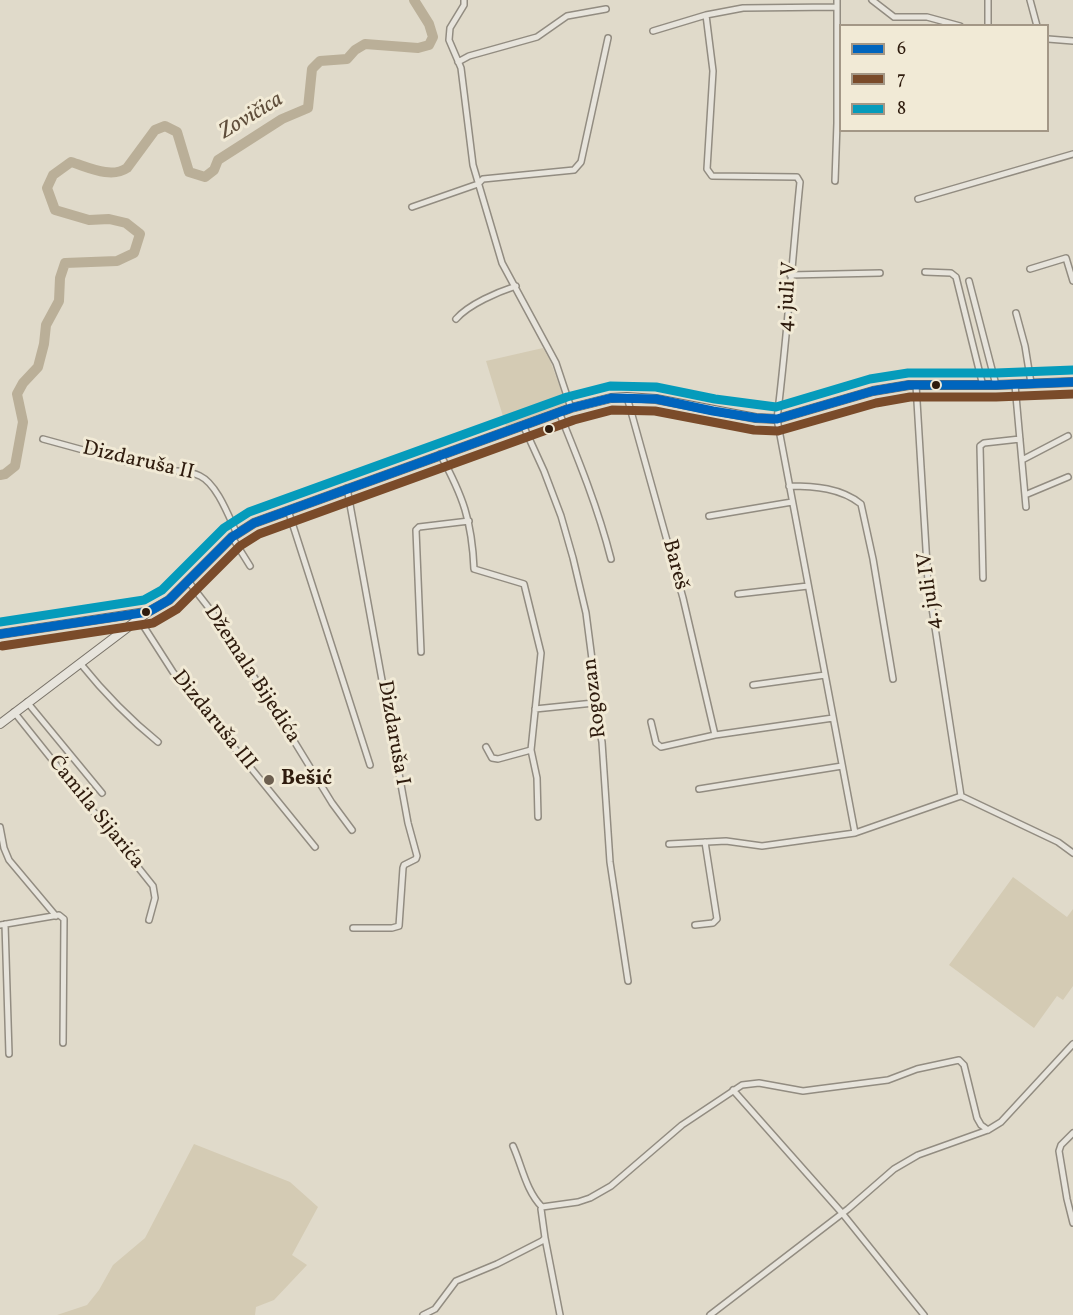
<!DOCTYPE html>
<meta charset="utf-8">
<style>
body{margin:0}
#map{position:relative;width:1073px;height:1315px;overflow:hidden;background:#e0daca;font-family:Vollkorn,serif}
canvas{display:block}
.legend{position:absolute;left:839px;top:24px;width:210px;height:108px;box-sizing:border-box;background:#f1ead6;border:2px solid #a39786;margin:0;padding:8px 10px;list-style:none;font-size:18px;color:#2e1b0d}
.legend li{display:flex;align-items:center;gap:12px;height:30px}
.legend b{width:30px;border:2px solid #a39786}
</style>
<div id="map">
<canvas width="1073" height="1315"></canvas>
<ul class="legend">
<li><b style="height:8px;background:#0065bd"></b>6</li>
<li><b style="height:8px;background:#7a4b2a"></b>7</li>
<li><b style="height:8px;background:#059bbb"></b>8</li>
</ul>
</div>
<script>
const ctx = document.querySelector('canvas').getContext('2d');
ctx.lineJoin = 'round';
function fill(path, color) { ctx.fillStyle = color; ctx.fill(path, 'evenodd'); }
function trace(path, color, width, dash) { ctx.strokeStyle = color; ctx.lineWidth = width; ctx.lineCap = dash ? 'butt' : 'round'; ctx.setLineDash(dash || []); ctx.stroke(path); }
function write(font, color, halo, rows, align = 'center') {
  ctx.font = font + ' Vollkorn,serif'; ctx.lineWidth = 6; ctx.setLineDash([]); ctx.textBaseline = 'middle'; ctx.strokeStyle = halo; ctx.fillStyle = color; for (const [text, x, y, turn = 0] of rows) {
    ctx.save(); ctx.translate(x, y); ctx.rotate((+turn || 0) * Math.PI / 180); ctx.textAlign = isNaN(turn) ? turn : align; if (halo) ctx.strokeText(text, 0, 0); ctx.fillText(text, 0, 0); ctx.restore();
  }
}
fill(new Path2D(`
 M543,348L550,360L566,404L506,426L486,361Z
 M1013,877L1067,917L1073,909V986L1063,1000L1057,996L1034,1028L949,965Z
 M194,1144L290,1182L318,1207L292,1255L307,1265L274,1300L256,1307L255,1315H57L87,1305L99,1290L113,1265L145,1238Z`), '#d4cbb4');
trace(new Path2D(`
 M0,475L5,474L15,466L23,422L17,394L23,383L38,367L44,344L46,325L59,301L60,278L65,263L117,261L134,253L140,234L126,223L109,219L89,220L55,210L47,188L53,175L71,162C88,167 111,179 127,168L155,130L165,126L177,132L189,172L205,177L214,170L218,160L282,119L308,108L312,69L320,61L347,59L355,50L365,44L418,48L429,45L433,37L429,24L414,0`), '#baaf98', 10);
const street = new Path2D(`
 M464,0V5L450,28L449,40L461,68L473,165L502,263L556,363L571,408
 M872,0L894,17H927L960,26
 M1030,0L1037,26
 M706,15L713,71L707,169L712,176L797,177L800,182C792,261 787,340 777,419L855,833
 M988,26V0
 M653,31L706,15L743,8L837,7
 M1048,39L1073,41
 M458,62L469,56L537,37L567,16L606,9
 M835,181L837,123V0
 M918,199L1073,154
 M412,207L478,184L483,179L574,170L581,162L608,38
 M1030,269L1066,258L1073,281
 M925,272L951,273L956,277L983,386
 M790,275L880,273
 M969,281L996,385
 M1016,313L1025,346L1031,383
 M456,319C469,304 498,292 516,286
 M916,385L928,582L961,796
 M1015,385L1026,507
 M627,397L683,598L715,735L833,718
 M559,412C579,461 598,508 611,559
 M523,425L544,471L561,516L573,558L586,613L593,667L594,703L602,742L610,862L628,981
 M43,439L127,462C140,460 147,466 159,469C172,472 187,469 200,476C217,484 229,517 237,534
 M440,454C463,496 472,521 474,569L524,584L541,653L531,750L537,778L538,817
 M1022,460L1068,436
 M789,486C815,486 841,488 861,504L873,559L893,679
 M347,488L408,823L417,856L416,859L404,865L403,868L399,926L392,928H353
 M1025,495L1068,477
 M288,510L370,765
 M709,516L792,502
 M232,537L250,566
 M983,578L980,446L984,443L1020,439
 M188,581L212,612L267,697L332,803L352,830
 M738,594L808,586
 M139,619L173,672L315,847
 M421,652L416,530L419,527L469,521
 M80,663C105,694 127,717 158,742
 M753,685L825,675
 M27,702L102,793
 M535,709L594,703
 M14,712L153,886L155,898L149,920
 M651,722L656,743L661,747L715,735
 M486,747L492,758L498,759L531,750
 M699,789L842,766
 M961,796L1058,842L1073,853
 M0,827L4,848L9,860L56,916
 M669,844L726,841L762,846L855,833L961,796
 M5,924L9,1054
 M0,925L59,915L64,919L63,1043
 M695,925L713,923L717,919L705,842
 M733,1090L842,1213L924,1315
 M1073,1133L1061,1145L1059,1151L1067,1199L1073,1223
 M513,1146C522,1166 526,1191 542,1207
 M545,1238L560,1315
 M423,1315L435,1309L456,1281L497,1264L542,1241L545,1238L541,1209L542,1207L578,1202L590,1198L611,1186L682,1125L742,1085L759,1083L803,1091L818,1089L888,1080L917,1069L959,1060L964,1065L977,1118L981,1125L988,1130
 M710,1315L848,1209L894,1169L918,1155L988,1130L1001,1122L1073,1044`);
const secondary = new Path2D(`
 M0,634L146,612
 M0,724L148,612L169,600L232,537L254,523L571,408L611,398L627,397L656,399L756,418L777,419L873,391L909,385H996L1073,382`);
trace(street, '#928c81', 8);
trace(secondary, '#787268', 10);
trace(street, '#e7e4dc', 5);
trace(secondary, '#e7e4dc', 8);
trace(new Path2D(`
 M0,634L148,612L169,600L232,537L254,523L571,408L611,398L656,399L713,411L756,418L777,419L873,391L909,385H996L1073,382`), '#0065bd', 9);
trace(new Path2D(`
 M2,646L153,623L177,609L240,546L259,534L574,420L612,410L655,411L754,430L778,431L876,403L910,397H996L1073,394`), '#7a4b2a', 9);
trace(new Path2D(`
 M0,622L144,600L162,590L224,528L249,512L567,397L610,386L656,387L715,399L776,407L870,379L908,373H996L1073,370`), '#059bbb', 9);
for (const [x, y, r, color] of [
 [936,385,5,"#2e1b0d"],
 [549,429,5,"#2e1b0d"],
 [146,612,5,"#2e1b0d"],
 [269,780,6,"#6c5e4f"]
]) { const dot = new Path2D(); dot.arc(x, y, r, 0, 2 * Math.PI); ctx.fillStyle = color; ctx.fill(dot); trace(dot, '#f1ead6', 2); }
write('21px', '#2e1b0d', '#f1ead6', [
 ["4. juli V",789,297,-86],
 ["Dizdaruša II",138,462,13],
 ["Bareš",674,565,75],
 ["4. juli IV",931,591,-97],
 ["Džemala Bijedića",251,675,57],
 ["Rogozan",596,698,-97],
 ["Dizdaruša III",213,721,51],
 ["Dizdaruša I",392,733,80],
 ["Ćamila Sijarića",95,813,51]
]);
write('bold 21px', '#2e1b0d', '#f1ead6', [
 ["Bešić",281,780]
], 'left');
write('italic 22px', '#604f3c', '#f1ead6', [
 ["Zovičica",252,117,-31]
]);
</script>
